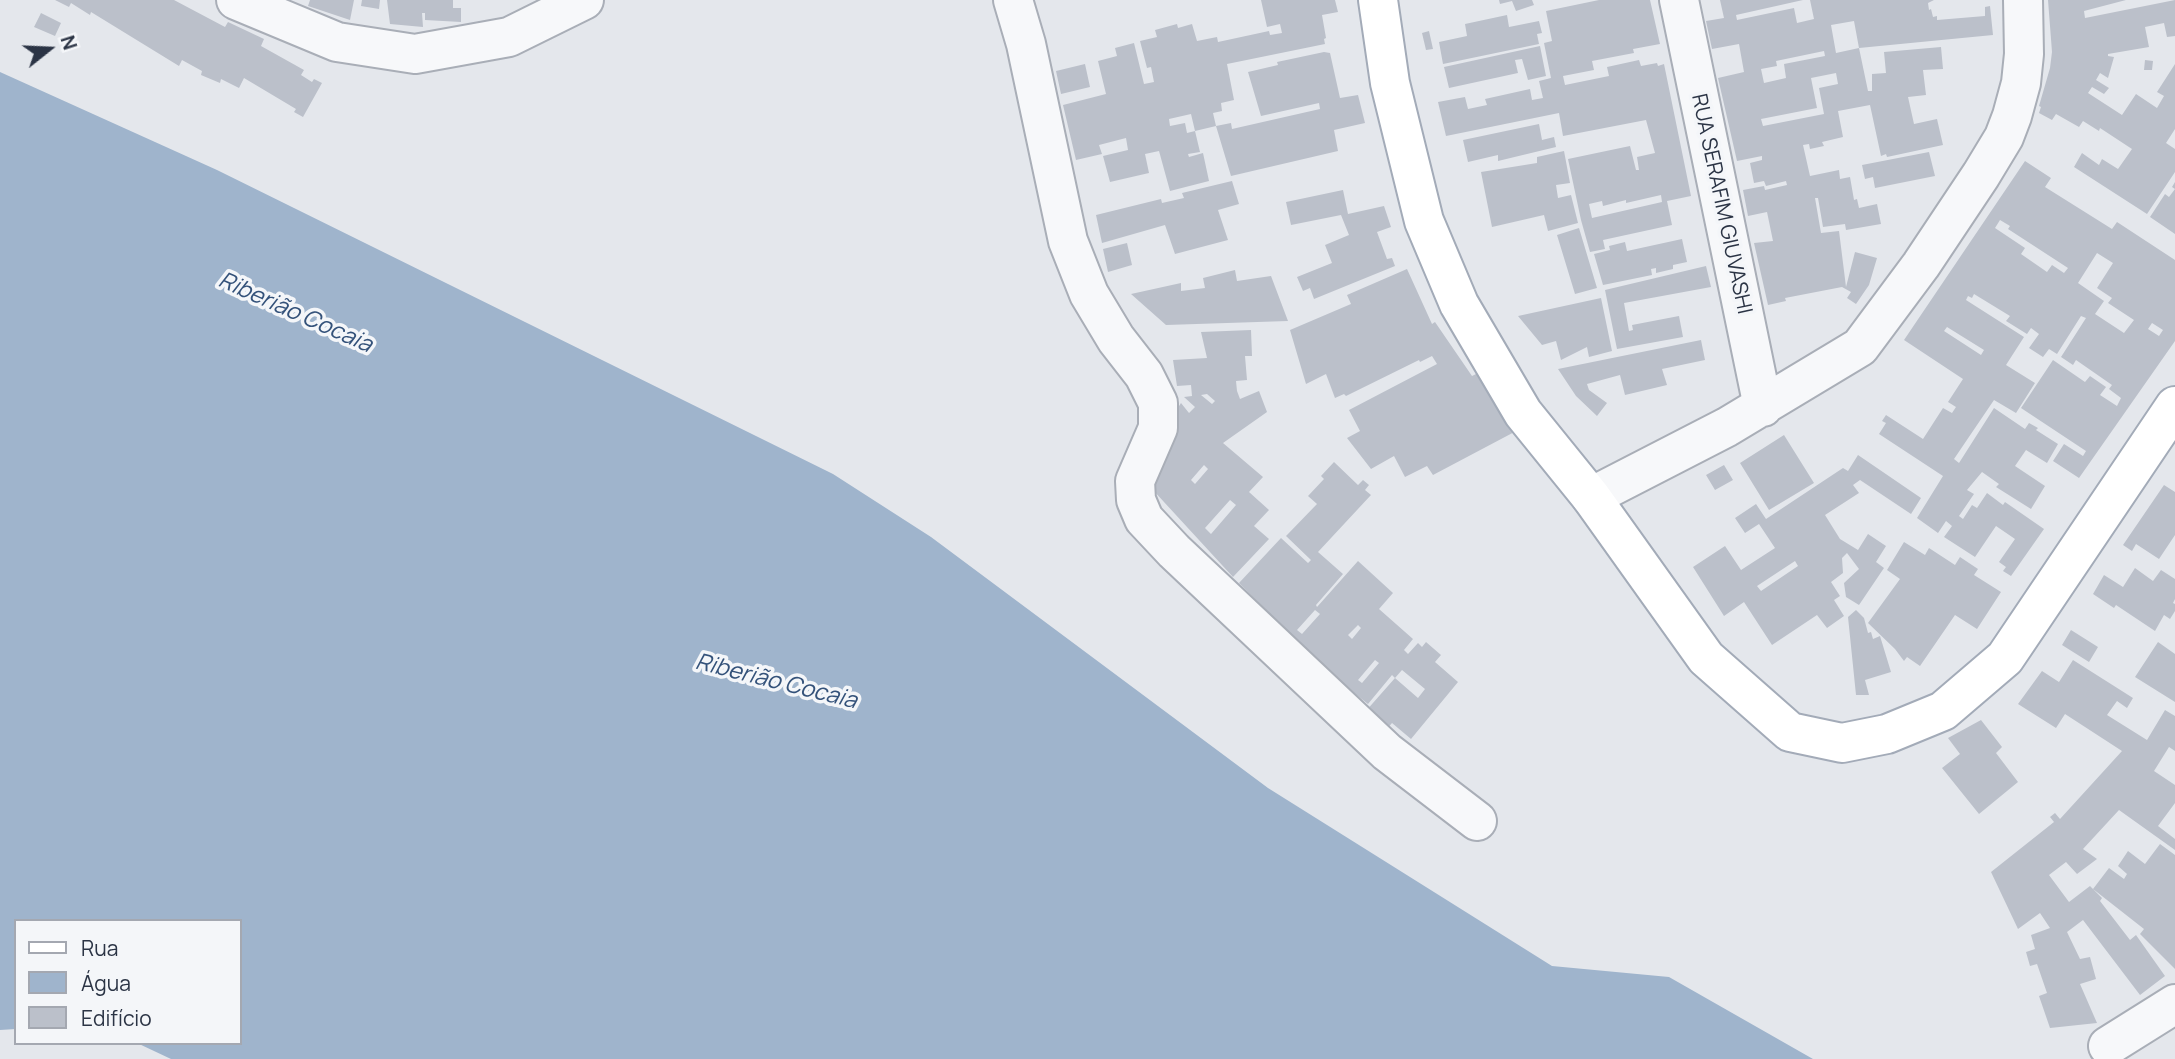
<!DOCTYPE html>
<meta charset="utf-8">
<style>
body{margin:0}
#map{position:relative;width:2175px;height:1059px;overflow:hidden;background:#e4e7ec;font-family:Manrope,sans-serif}
canvas{display:block}
.legend{position:absolute;left:14px;top:919px;width:228px;height:126px;box-sizing:border-box;background:#f4f6f9;border:2px solid #a4a8b1;margin:0;padding:9px 12px;list-style:none;font-size:21px;color:#2b3445}
.legend li{display:flex;align-items:center;gap:14px;height:35px}
.legend b{width:35px;border:2px solid #a4a8b1}
.north{position:absolute;left:14px;top:14px;width:70px;height:70px;-webkit-text-stroke:5px #f4f6f9;paint-order:stroke;rotate:72deg;font-size:19px;font-weight:700;line-height:28px;text-align:center;color:#2b3445}
.north::after{content:'';display:block;margin:auto;width:24px;height:32px;background:#2b3445;clip-path:polygon(50% 0,100% 100%,50% 72%,0 100%)}
</style>
<div id="map">
<canvas width="2175" height="1059"></canvas>
<ul class="legend">
<li><b style="height:9px;background:#fff"></b>Rua</li>
<li><b style="height:19px;background:#9fb4cc"></b>Água</li>
<li><b style="height:19px;background:#bbc0ca"></b>Edifício</li>
</ul>
<div class="north">N</div>
</div>
<script>
const ctx = document.querySelector('canvas').getContext('2d');
ctx.lineJoin = 'round';
function fill(path, color) { ctx.fillStyle = color; ctx.fill(path, 'evenodd'); }
function trace(path, color, width, dash) { ctx.strokeStyle = color; ctx.lineWidth = width; ctx.lineCap = dash ? 'butt' : 'round'; ctx.setLineDash(dash || []); ctx.stroke(path); }
function write(font, color, halo, rows, align = 'center') {
  ctx.font = font + ' Manrope,sans-serif'; ctx.lineWidth = 7; ctx.setLineDash([]); ctx.textBaseline = 'middle'; ctx.strokeStyle = halo; ctx.fillStyle = color; for (const [text, x, y, turn = 0] of rows) {
    ctx.save(); ctx.translate(x, y); ctx.rotate((+turn || 0) * Math.PI / 180); ctx.textAlign = isNaN(turn) ? turn : align; if (halo) ctx.strokeText(text, 0, 0); ctx.fillText(text, 0, 0); ctx.restore();
  }
}
fill(new Path2D(`
 M0,72L217,170L833,474L931,537L1268,788L1552,966L1669,977L1813,1059H171L137,1043H240V921H16V1029L0,1030Z`), '#9fb4cc');
fill(new Path2D(`
 M55,0H174L225,27L228,22L264,39L261,46L304,70L301,75L312,82L314,79L322,83L303,117L294,112L296,109L244,78L239,88L221,79L220,83L201,75L202,71L182,60L179,66L91,12L90,15L71,3L69,7Z
 M310,0H354L350,20L308,6Z
 M362,0H380L379,9L361,6Z
 M387,0H453V8H461V22L425,20V13H422L423,27L390,24Z
 M1261,0H1335L1338,12L1322,15L1326,38L1324,39L1325,44L1227,64L1234,100L1221,103L1222,111L1213,113L1216,126L1195,131L1191,114L1169,119L1170,126L1185,123L1187,133L1195,131L1200,152L1188,154L1189,157L1203,153L1209,181L1170,191L1159,151L1145,154L1149,173L1110,182L1103,156L1128,150L1126,138L1099,145L1102,154L1076,160L1063,105L1106,94L1098,61L1117,56L1115,48L1134,43L1144,84L1154,82L1151,67L1147,68L1140,41L1157,37L1155,30L1177,24L1178,28L1192,24L1197,41L1217,37L1218,42L1269,31L1270,35L1282,33L1280,24L1267,27Z
 M1499,0H1532L1534,5L1516,11L1512,1L1500,4Z
 M1599,0H1650L1660,44L1633,49L1634,53L1592,61L1594,70L1563,76L1565,85L1609,76L1607,67L1639,60L1641,66L1657,63L1658,66L1664,64L1691,196L1667,201L1672,225L1603,240L1605,249L1590,252L1581,220L1568,159L1630,146L1636,170H1639L1637,157L1655,153L1646,120L1563,136L1559,113L1446,136L1438,102L1465,97L1468,109L1487,105L1485,99L1530,89L1532,100L1543,98L1539,81L1551,78L1544,43L1552,41L1546,11ZM1661,195L1662,202L1592,218L1589,204L1602,201L1603,206L1626,200V203Z
 M1720,0H1803L1736,15L1737,20L1794,8L1797,23L1814,19L1810,0H1934L1928,3L1929,10L1931,9L1933,17L1937,16V20L1985,16V7L1990,6L1993,35L1859,48L1854,21L1831,25L1836,53L1859,48L1868,91H1872V74L1886,73L1884,52L1941,47L1943,69L1923,70L1926,95L1908,97L1914,124L1937,119L1943,145L1887,157L1886,154L1881,156L1870,105L1838,111L1843,137L1822,142L1824,146L1810,149L1809,144L1803,145L1810,176L1839,170L1840,179L1850,177L1854,200L1857,199L1859,208L1877,204L1881,224L1846,230L1845,224L1823,227L1818,198H1815L1821,233L1839,231L1846,287L1855,252L1877,258L1869,285L1856,304L1847,298L1851,292L1842,287L1785,298L1786,301L1768,305L1754,243L1773,241L1767,212L1748,216L1743,190L1764,186L1765,190L1787,185L1786,181L1766,186L1764,181L1754,183L1750,163L1762,160V156L1737,161L1718,78L1744,72L1739,44L1712,49L1706,21L1724,18ZM1824,51L1825,56L1784,64L1786,78L1764,83L1761,69L1777,66L1776,61ZM1836,73L1838,84L1819,88L1824,114L1763,126L1761,119L1817,108L1811,78Z
 M2048,0H2126L2084,11L2085,18L2175,0V36L2167,37L2164,23L2145,27L2149,47L2108,54V56L2114,57L2108,78L2100,73L2096,80L2109,88L2104,94L2092,87L2088,93L2122,115L2136,94L2157,108L2164,96L2157,92L2175,64V129L2166,143L2175,149V172L2147,214L2074,167L2082,153L2099,165L2102,159L2118,169L2132,149L2100,128L2099,131L2083,121L2079,127L2056,114L2052,120L2039,113L2041,107L2039,106L2050,68L2052,52Z
 M41,13L61,23L55,36L34,27Z
 M1507,15L1509,27L1539,21L1542,33L1537,34L1539,44L1443,64L1439,42L1467,36L1465,24Z
 M1429,31L1433,49L1426,50L1422,33Z
 M1540,46L1546,76L1528,80L1522,59L1515,60L1518,73L1449,88L1444,67Z
 M1324,52L1330,53L1340,98L1358,95L1365,123L1334,130L1338,151L1231,176L1216,126L1231,123L1232,129L1320,109L1319,103L1261,116L1248,72L1278,65L1277,62Z
 M2145,60L2153,61L2152,70H2144Z
 M1085,64L1090,87L1061,94L1056,71Z
 M1539,124L1542,140L1554,137L1556,147L1498,161V155L1468,162L1463,140Z
 M1564,151L1570,183L1556,185L1558,198L1571,195L1578,223L1548,231L1544,215L1492,227L1481,172L1537,163V157Z
 M1929,152L1935,176L1875,188L1873,177L1865,179L1862,165Z
 M2025,161L2051,178L2045,187L2112,229L2117,222L2175,260V341L2079,478L2053,461L2064,444L2083,456L2086,451L2021,408L2053,360L2085,382L2090,376L2106,387L2100,395L2117,406L2121,398L2109,389L2112,385L2076,360L2073,365L2061,357L2086,318L2081,316L2057,354L2049,349L2043,357L2029,348L2039,334L2031,328L2027,334L2006,321L2010,316L1974,294L1972,298L1968,296L1966,300L2024,337L2006,365L2035,383L2016,413L1994,400L1954,459L1959,463L1994,408L2025,429L2029,423L2038,428L2036,430L2058,444L2047,463L2026,450L2015,466L2045,486L2031,509L1996,487L1999,484L1982,472L1967,490L1974,494L1959,516L1963,519L1972,505L1977,508L1987,493L2003,505L2005,502L2044,529L2011,576L2003,571L2006,567L1999,562L2015,539L1996,526L1975,557L1944,537L1952,526L1946,521L1938,533L1917,518L1943,476L1879,434L1886,423L1882,421L1886,415L1923,439L1943,408L1952,413L1956,407L1948,402L1963,379L1904,340ZM2000,220L2010,226L2008,229L2068,268L2064,273L2052,265L2047,272L2021,254L2025,248L1995,228ZM2097,253L2113,263L2097,288L2112,298L2108,303L2134,320L2124,333L2095,314L2104,301L2078,283ZM2152,323L2163,330L2159,336L2148,329ZM1947,327L1984,350L1981,355L1944,331Z
 M1232,181L1239,204L1218,210L1228,240L1175,254L1165,225L1102,243L1096,215L1161,199L1162,203L1184,198L1182,193Z
 M2175,182V234L2150,217L2165,194L2169,197L2175,189L2172,187Z
 M1343,190L1348,214L1384,206L1391,227L1377,232L1387,259L1392,258L1395,266L1314,299L1310,288L1303,291L1297,277L1332,263L1325,245L1349,235L1341,215L1291,225L1286,202Z
 M1579,228L1597,288L1575,294L1557,235Z
 M1682,239L1687,262L1673,265V269L1656,273V268L1651,269L1652,275L1603,285L1594,254L1610,250L1609,246L1625,242L1627,251Z
 M1127,243L1132,265L1108,272L1103,249Z
 M1706,266L1711,287L1624,303L1629,331L1633,330L1632,325L1679,316L1683,337L1617,349L1605,290Z
 M1407,269L1432,324L1435,322L1472,376L1478,373L1520,429L1433,475L1427,466L1405,477L1394,456L1371,469L1347,438L1360,431L1349,410L1437,364L1432,356L1420,362L1419,360L1346,396L1344,394L1335,398L1326,374L1306,384L1290,330L1351,304L1347,295Z
 M1235,270L1237,281L1271,276L1288,321L1166,325L1131,294L1181,283V291L1205,288L1203,278Z
 M1601,298L1612,351L1589,357L1587,347L1561,360L1556,341L1542,345L1518,316Z
 M1251,330L1252,356H1245L1247,380L1236,381L1237,391L1240,399L1259,391L1267,412L1223,443L1263,477L1249,492L1269,510L1254,526L1269,539L1233,577L1141,477L1165,428L1181,403L1189,413L1195,407L1184,397L1192,396L1191,385L1177,386L1173,360L1207,358L1201,332ZM1207,394L1215,401L1212,404L1201,395ZM1204,465L1208,469L1195,484L1191,480ZM1230,500L1236,505L1211,534L1205,528Z
 M1701,340L1705,360L1662,369L1667,385L1625,395L1620,375L1587,384L1589,390L1607,403L1597,416L1576,396L1558,369Z
 M1784,435L1814,483L1769,510L1740,463Z
 M1858,455L1921,498L1911,514L1860,480L1853,485L1859,493L1825,515L1840,539L1858,550L1868,534L1886,546L1876,562L1884,568L1859,605L1846,597L1844,583L1859,569L1847,553L1842,558L1843,573L1831,582L1840,596L1834,600L1844,616L1827,628L1817,615L1772,645L1744,602L1724,616L1693,567L1725,546L1741,570L1775,548L1759,524L1745,533L1735,518L1756,504L1766,519L1843,468L1848,471ZM1795,561L1798,566L1761,591L1757,586Z
 M1334,462L1358,485L1363,480L1369,485L1365,490L1371,495L1318,552L1343,574L1316,605L1317,607L1358,561L1393,593L1379,609L1413,639L1404,650L1408,654L1418,643L1422,647L1426,642L1441,655L1435,662L1458,682L1411,739L1392,723L1386,730L1365,712L1395,678L1418,698L1425,689L1402,670L1395,678L1392,675L1368,704L1324,669L1239,583L1281,538L1308,563L1311,560L1286,536L1317,504L1308,496L1324,479L1321,476ZM1315,610L1320,614L1302,634L1297,630ZM1358,625L1361,628L1352,639L1348,635ZM1375,660L1379,663L1362,683L1358,680Z
 M1724,465L1733,480L1715,490L1706,475Z
 M2164,485L2175,492V535L2159,559L2136,544L2132,551L2123,545Z
 M1904,542L1925,555L1929,548L1955,565L1960,557L1978,569L1974,575L2001,592L1977,629L1955,615L1920,666L1907,657L1904,661L1895,649L1868,623L1900,579L1887,570Z
 M2135,568L2153,581L2161,570L2175,579V599L2173,603L2175,604V611L2170,619L2164,615L2155,631L2116,605L2114,608L2093,594L2104,575L2123,587Z
 M1856,610L1864,618L1868,633L1871,632L1873,639L1880,636L1891,672L1865,680L1869,695H1856L1848,617Z
 M2071,630L2098,647L2089,662L2062,645Z
 M2158,642L2175,654V702L2135,677Z
 M2073,660L2133,698L2127,708L2117,701L2107,715L2147,740L2165,710L2175,716V751L2169,747L2154,771L2175,785V803L2158,826L2175,839V850L2119,810L2083,849L2097,859L2077,874L2066,862L2049,875L2069,902L2090,886L2102,898L2100,901L2130,940L2136,935L2165,976L2140,995L2083,920L2067,932L2080,959L2090,957L2096,979L2080,984L2097,1023L2050,1028L2039,996L2047,993L2037,964L2030,966L2026,952L2035,949L2031,935L2050,928L2040,913L2018,929L1991,872L2054,822L2050,817L2055,813L2060,819L2122,751L2065,714L2056,728L2018,704L2042,671L2059,682Z
 M1981,720L2002,747L1996,753L2018,782L1979,814L1942,768L1960,754L1948,738Z
 M2160,844L2175,855V969L2140,934L2144,929L2093,889L2109,868L2124,879L2127,874L2118,866L2128,851L2145,864Z`), '#bbc0ca');
const minor = new Path2D(`
 M236,0L337,42L415,54L509,37L584,0
 M1013,0L1026,44L1068,241L1089,294L1116,339L1144,375L1158,403V428L1135,481L1136,500L1144,519L1174,551L1387,752L1477,821
 M1679,0L1763,407
 M1591,497L1727,427L1860,347L1921,265L1981,175L2004,137L2012,116L2021,83L2024,54L2023,0
 M2108,1046L2175,1004`);
const major = new Path2D(`
 M1378,0L1390,83L1424,221L1459,304L1523,413L1591,497L1706,658L1790,732L1842,743L1887,734L1943,711L2005,658L2175,406`);
trace(minor, '#a9aeb7', 42);
trace(major, '#a3abb8', 42);
trace(minor, '#f7f8fa', 38);
trace(major, '#fff', 38);
write('21px', '#2b3445', '#f4f6f9', [
 ["RUA SERAFIM GIUVASHI",1721,204,78]
]);
write('italic 23px', '#34527a', '#f4f6f9', [
 ["Riberião Cocaia",295,313,24],
 ["Riberião Cocaia",776,682,14]
]);
</script>
